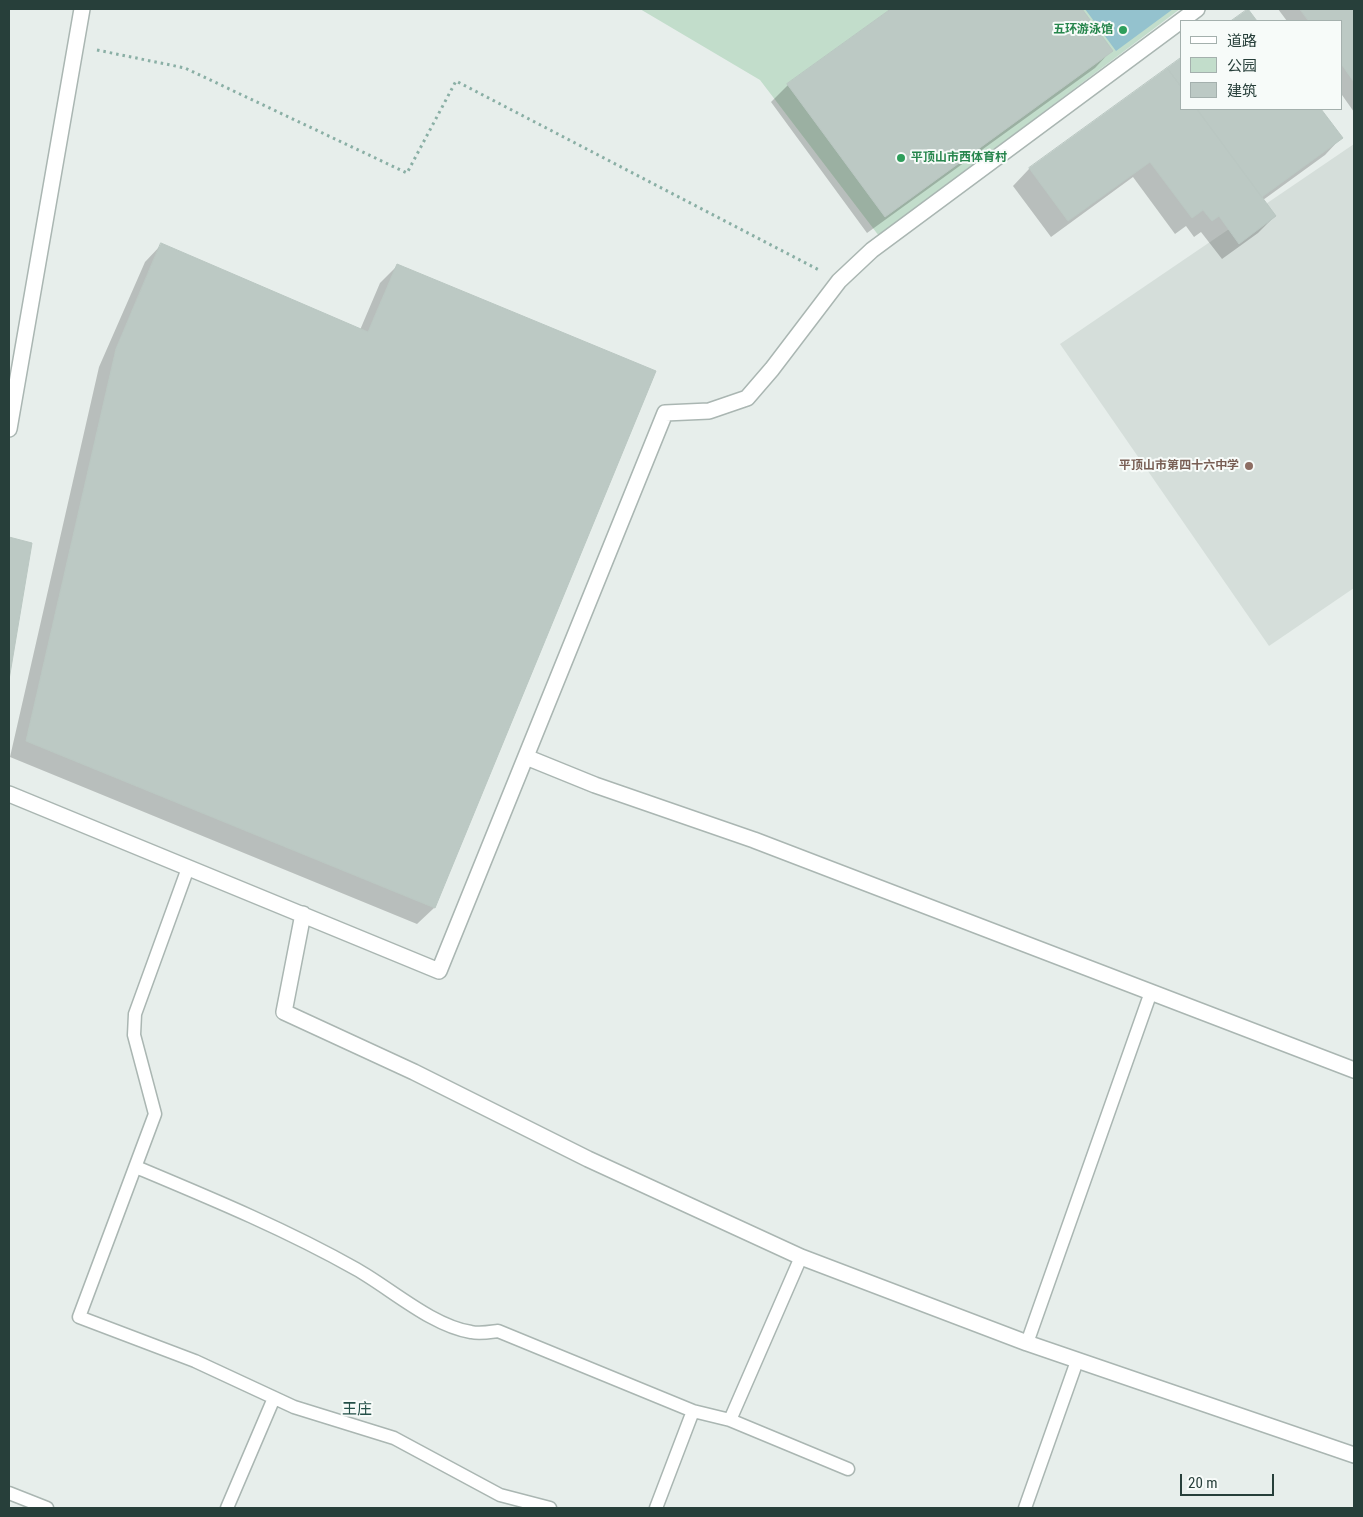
<!DOCTYPE html>
<meta charset="utf-8">
<style>
body{margin:0}
#map{position:relative;width:1363px;height:1517px;overflow:hidden;background:#e7eeeb;font-family:"Roboto Condensed","Noto Sans SC",sans-serif}
canvas{display:block}
.frame{position:absolute;inset:0;border:10px solid #273f3a;pointer-events:none}
.legend{position:absolute;left:1180px;top:20px;width:162px;height:90px;box-sizing:border-box;background:#f7fbf9;border:1px solid #a4b0ad;margin:0;padding:6px 9px;list-style:none;font-size:15px;color:#273f3a}
.legend li{display:flex;align-items:center;gap:10px;height:25px}
.legend b{width:25px;border:1px solid #a4b0ad}
.scale{position:absolute;left:1180px;top:1474px;width:94px;height:22px;box-sizing:border-box;border:2px solid #273f3a;border-top:0;padding-left:6px;font-size:15px;line-height:18px;white-space:nowrap;color:#273f3a;-webkit-text-stroke:4px #f7fbf9;paint-order:stroke}
</style>
<div id="map">
<canvas width="1363" height="1517"></canvas>
<div class="frame"></div>
<ul class="legend">
<li><b style="height:6px;background:#fff"></b>道路</li>
<li><b style="height:14px;background:#c2ddcb"></b>公园</li>
<li><b style="height:14px;background:#bcc9c4"></b>建筑</li>
</ul>
<div class="scale">20 m</div>
</div>
<script>
const ctx = document.querySelector('canvas').getContext('2d');
ctx.lineJoin = 'round';
function fill(path, color) { ctx.fillStyle = color; ctx.fill(path, 'evenodd'); }
function trace(path, color, width, dash) { ctx.strokeStyle = color; ctx.lineWidth = width; ctx.lineCap = dash ? 'butt' : 'round'; ctx.setLineDash(dash || []); ctx.stroke(path); }
function write(font, color, halo, rows, align = 'center') {
  ctx.font = font + ' "Roboto Condensed","Noto Sans SC",sans-serif'; ctx.lineWidth = 4; ctx.setLineDash([]); ctx.textBaseline = 'middle'; ctx.strokeStyle = halo; ctx.fillStyle = color; for (const [text, x, y, turn = 0] of rows) {
    ctx.save(); ctx.translate(x, y); ctx.rotate((+turn || 0) * Math.PI / 180); ctx.textAlign = isNaN(turn) ? turn : align; if (halo) ctx.strokeText(text, 0, 0); ctx.fillText(text, 0, 0); ctx.restore();
  }
}
fill(new Path2D(`
 M1354,144V588L1269,646L1060,344Z`), '#d5deda');
fill(new Path2D(`
 M640,9H1180L879,236L760,80Z`), '#c2ddcb');
fill(new Path2D(`
 M1085,9H1173L1116,51Z`), '#94c2ce');
fill(new Path2D(`
 M893,9H1080L1111,51L1095,68L867,233L771,102L788,85Z
 M1278,9H1354V112L1342,95V21H1287Z
 M1182,58V109H1320L1341,138L1325,155L1263,200L1275,216L1258,233L1222,259L1201,232L1194,237L1186,226L1175,234L1133,177L1051,237L1013,186L1029,169Z
 M161,245L360,330L380,283L397,266L654,372L434,908L417,924L10,757L99,367L145,262Z
 M9,538L31,543L9,673Z`), '#0003');
const building = new Path2D(`
 M891,9H1082L1113,51L885,217L787,84Z
 M1248,9L1257,21H1231Z
 M1300,9H1354V82L1342,65V21H1309Z
 M1182,57V88L1167,68Z
 M1167,68L1182,88V109H1197L1276,216L1239,244L1219,216L1212,221L1203,210L1192,218L1150,162L1068,221L1029,168Z
 M1197,109H1321L1343,138L1262,197Z
 M161,243L368,332L397,264L656,371L435,908L26,741L116,349Z
 M9,537L32,543L9,680Z`);
fill(building, '#bcc9c4');
trace(building, '#bac7c2', 1);
const service = new Path2D(`
 M188,868L135,1014L134,1035L155,1114L79,1317L195,1361L294,1407L394,1438L500,1495L550,1508
 M136,1167C210,1198 285,1229 356,1269C390,1288 432,1326 471,1332C480,1334 490,1332 498,1331L693,1411L730,1420L848,1469
 M1027,1343L1151,992
 M730,1420L801,1257
 M9,1493L47,1508
 M227,1508L274,1398
 M656,1508L693,1411
 M1025,1508L1077,1361`);
const minor = new Path2D(`
 M9,429L82,9
 M526,757L595,785L754,840L1354,1070
 M9,794L439,971L665,413L709,411L747,398L772,369L839,281L872,250L1197,9
 M303,914L284,1012L414,1072L588,1159L801,1257L1027,1343L1354,1455`);
trace(service, '#aab6b2', 15);
trace(minor, '#aab6b2', 18);
trace(new Path2D(`
 M97,50L185,68L407,173L456,81L819,270`), '#8aafa5', 3, [2.5, 4]);
trace(service, '#fff', 12);
trace(minor, '#fff', 15);
for (const [x, y, r, color] of [
 [1123,30,5,"#2e9e5b"],
 [901,158,5,"#2e9e5b"],
 [1249,466,5,"#8d6e63"]
]) { const dot = new Path2D(); dot.arc(x, y, r, 0, 2 * Math.PI); ctx.fillStyle = color; ctx.fill(dot); trace(dot, '#f7fbf9', 2); }
write('bold 12px', '#27864d', '#f7fbf9', [
 ["五环游泳馆",1113,30],
 ["平顶山市西体育村",911,158,"left"]
], 'right');
write('bold 12px', '#785e54', '#f7fbf9', [
 ["平顶山市第四十六中学",1239,466]
], 'right');
write('15px', '#245048', '#f7fbf9', [
 ["王庄",357,1410]
]);
</script>
